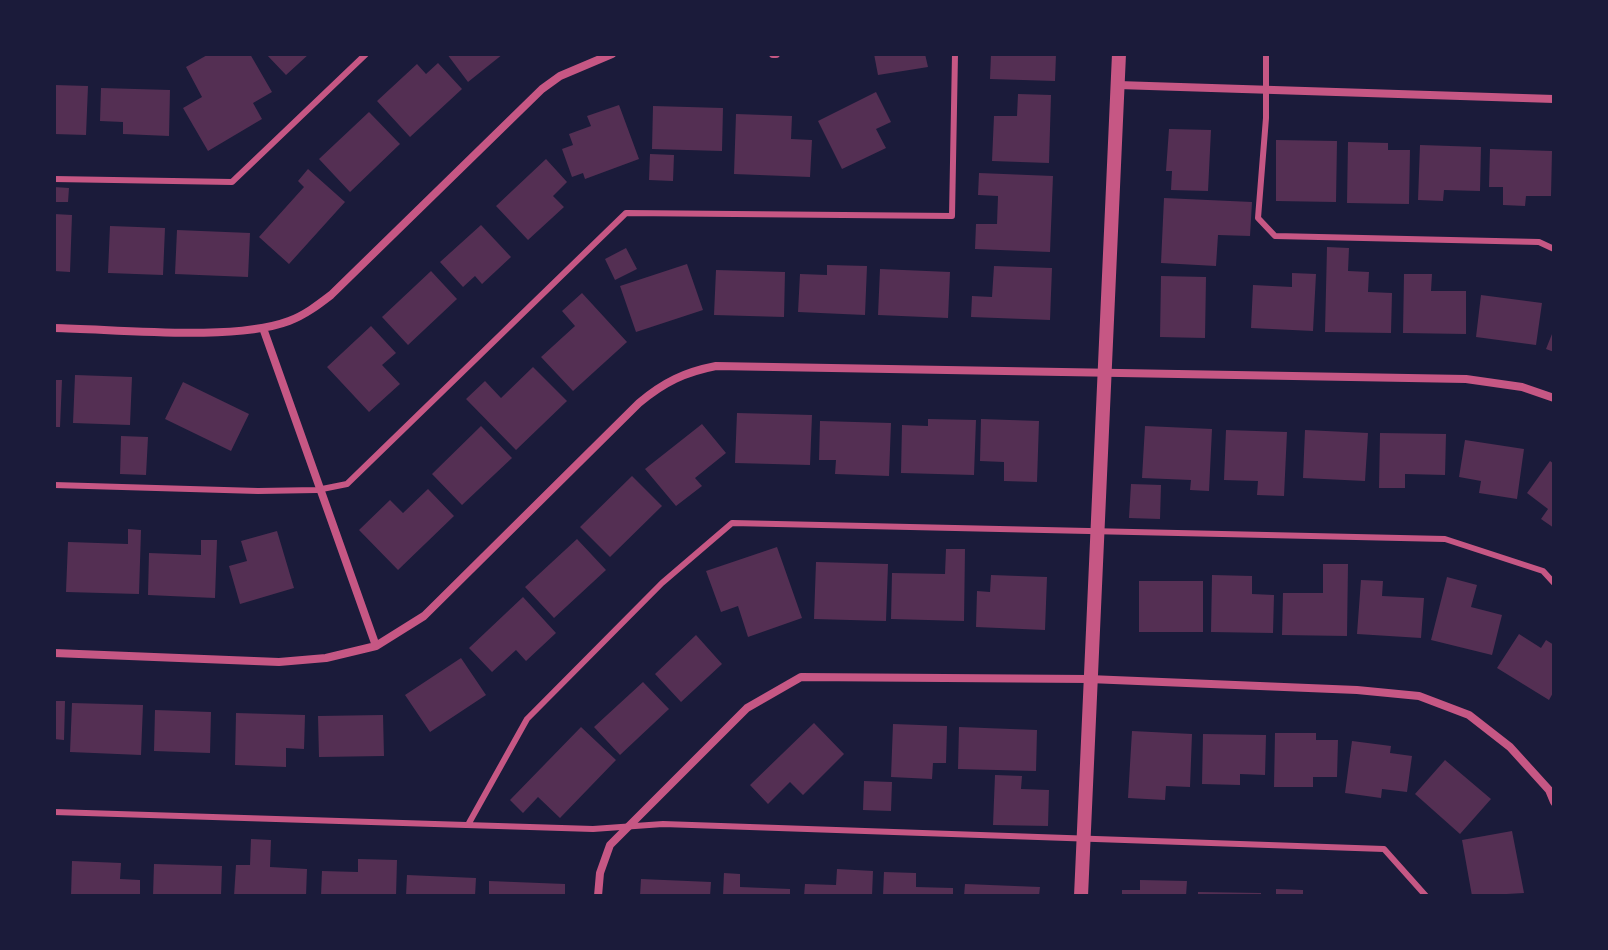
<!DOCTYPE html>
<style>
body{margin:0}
#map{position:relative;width:1608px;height:950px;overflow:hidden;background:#1b1b3a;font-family:"PT Sans Narrow",sans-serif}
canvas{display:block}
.frame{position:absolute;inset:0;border:56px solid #1b1b3a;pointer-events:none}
</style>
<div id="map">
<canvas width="1608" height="950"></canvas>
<div class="frame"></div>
</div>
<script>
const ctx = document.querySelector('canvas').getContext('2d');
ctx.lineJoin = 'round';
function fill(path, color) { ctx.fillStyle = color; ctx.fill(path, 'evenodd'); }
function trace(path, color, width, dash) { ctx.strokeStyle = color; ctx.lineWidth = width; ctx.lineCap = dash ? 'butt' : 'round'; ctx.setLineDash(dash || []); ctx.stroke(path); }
fill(new Path2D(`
 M209,54H250L272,92L253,103L262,119L208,151L183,108L202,97L186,67Z
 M266,54H309L286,75Z
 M447,54H503L468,82Z
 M874,54H925L928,67L878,75Z
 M991,54H1056L1055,81L990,79Z
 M438,63L462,89L410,137L377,101L417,64L426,74Z
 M54,85L88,86L86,135L54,134Z
 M101,88L170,90L169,136L123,134V122L100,121Z
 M876,92L891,122L876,129L886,148L842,169L818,121Z
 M1018,94L1051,95L1049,163L992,161L994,116H1017Z
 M619,105L639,159L585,179L583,173L572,177L562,149L573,145L569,134L591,126L587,116Z
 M653,106L723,108L722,151L652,149Z
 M369,112L400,144L350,192L319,159Z
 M736,114L792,116L791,139L812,140L810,177L734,174Z
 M1169,129L1211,130L1208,191L1171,190L1172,171H1166Z
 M1276,140L1337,141L1336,202L1276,201Z
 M1348,142L1388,143V150H1410L1409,204L1347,203Z
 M1420,145L1481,147L1480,191L1444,190L1443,201L1418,200Z
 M1490,149L1552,151L1551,196H1526L1525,206L1503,205V187H1489Z
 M650,154L674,155L673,181L649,180Z
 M546,159L567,182L553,196L564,207L528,240L496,206Z
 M308,169L345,202L289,264L259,237L304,187L298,181Z
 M979,173L1053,176L1050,252L975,249L976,224H997L998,196L978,195Z
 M54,187L69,188L68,202H54Z
 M1164,198L1252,202L1250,236L1218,235L1216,266L1161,263Z
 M54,214L72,215L70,272L54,271Z
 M481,225L511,257L482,284L475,276L463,287L440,262Z
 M110,226L165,228L163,275L108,273Z
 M177,230L250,233L248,277L175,274Z
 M1327,247L1349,248L1348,271L1369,272L1368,292L1392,293L1391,333L1325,332Z
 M626,248L637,269L615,280L605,259Z
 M687,264L703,310L636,332L620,286Z
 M827,265L867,266L865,315L798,312L800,274L827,275Z
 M994,266L1052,268L1050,320L971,317L972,296L992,297Z
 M880,269L950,272L948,318L878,315Z
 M716,270L785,272L784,317L714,315Z
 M431,271L457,299L408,345L382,317Z
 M1292,273L1316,274L1313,331L1251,328L1253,285L1292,287Z
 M1404,274H1432L1431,291H1466V334L1403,333Z
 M1161,276L1206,277L1205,338L1160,337Z
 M582,293L627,342L573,391L541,357L575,326L562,311Z
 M1481,295L1542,303L1536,345L1476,337Z
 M371,326L396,353L382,365L400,384L369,412L327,367Z
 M1554,329V352L1546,349Z
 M533,367L567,401L516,450L466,399L485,381L501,398Z
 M75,375L132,377L130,425L73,423Z
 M54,380H62L60,427H54Z
 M183,382L249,414L231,451L165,419Z
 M737,413L812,415L810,465L735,463Z
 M928,419L976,420L974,475L901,473L902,425L928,426Z
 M981,419L1039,421L1037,482L1004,481V462L980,461Z
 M820,421L891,423L889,476L835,474L836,460H819Z
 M702,424L726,453L695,478L702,486L676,506L645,469Z
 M481,426L512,458L462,505L432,474Z
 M1145,426L1212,429L1209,491L1190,490L1191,480L1142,478Z
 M1226,430L1287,432L1284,496L1257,495L1258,481L1224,480Z
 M1305,430L1368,433L1365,481L1303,478Z
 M1380,433L1446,434L1445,475L1405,474V488H1379Z
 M121,436L148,437L146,475L120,474Z
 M1465,440L1524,449L1517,499L1479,493L1481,481L1459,477Z
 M1550,461L1554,464V528L1541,519L1548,509L1527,493Z
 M632,476L662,506L610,557L580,527Z
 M1131,484L1161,485L1160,519L1129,518Z
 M428,489L454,516L398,570L359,530L390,500L403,513Z
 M128,529L141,530L139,594L66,592L68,542L128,544Z
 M277,531L294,588L240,604L229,566L247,561L241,541Z
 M577,539L606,570L554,618L525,587Z
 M201,540H217L215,598L148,595L149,553L201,555Z
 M777,547L802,618L748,637L738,606L721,612L706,571Z
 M946,549H965L964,621L891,619L892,573L945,574Z
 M816,562L888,564L886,621L814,619Z
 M1323,564H1348L1347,636L1282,635L1283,593H1323Z
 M991,575L1047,577L1045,630L976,627L977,591L990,592Z
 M1212,575L1252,576V594L1274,595L1273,633L1211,632Z
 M1447,577L1477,585L1471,607L1502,615L1492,655L1431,640Z
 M1361,580L1383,581L1382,596L1424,598L1421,638L1357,634Z
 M1139,581H1203V632H1139Z
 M523,597L556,633L526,661L516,650L492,672L469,648Z
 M1519,634L1541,648L1546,640L1554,645V691L1549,700L1497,668Z
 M696,635L722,664L681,702L655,674Z
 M461,658L486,695L430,732L405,695Z
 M643,682L669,709L620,755L594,727Z
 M54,701H65L64,740L54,739Z
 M72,703L143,705L141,755L70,752Z
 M155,710L211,712L210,753L154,751Z
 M236,713L305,715L304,749L286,748V767L235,765Z
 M383,715L384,756L319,757L318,716Z
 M814,723L844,754L803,795L790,782L768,804L750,785Z
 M893,724L947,726L946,763H933L932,779L891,777Z
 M581,727L616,760L560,818L538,797L523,813L510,800Z
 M959,727L1037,730L1036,771L958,769Z
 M1132,731L1192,734L1190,787L1166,786L1165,800L1128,798Z
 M1275,733H1316V740H1338L1337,777H1313V787H1274Z
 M1203,734L1266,735L1265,775L1240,774V785L1202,784Z
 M1352,741L1391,746L1390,753L1412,756L1407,792L1382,789L1381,798L1345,793Z
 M1445,760L1491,799L1460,834L1415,794Z
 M995,775L1022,776L1021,789L1049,790L1048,826L993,825Z
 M864,781L892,782L891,811L863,810Z
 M1512,831L1524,893L1472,896L1462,840Z
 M251,839L271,840L270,867L307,869L306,896H234L236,865H250Z
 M358,859L397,860L396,896H321L322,871L358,872Z
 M72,861L121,863L120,879L140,880V896H71Z
 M154,864L222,866L221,896H153Z
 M837,869L873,871L872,896H804L805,884L836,885Z
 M884,872L916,873V887L953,888V896H883Z
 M724,873L740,874V887L790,889V896H723Z
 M407,875L476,878L475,896H406Z
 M641,879L711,882L710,896H640Z
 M1140,880L1187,881L1186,896H1122V890H1140Z
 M489,881L565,884V896H489Z
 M965,884L1040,887L1039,896H964Z
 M1276,889L1303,890V896H1276Z
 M1198,892L1261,893V896H1198Z`), '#542f53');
trace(new Path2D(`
 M1266,54V118L1258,218L1275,236L1539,242L1554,249
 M54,179L232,182L366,54
 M54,485L258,491L317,490L347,484L626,213L952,216L955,54
 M54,812L593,829L663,824L1384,849L1426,896
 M469,823L527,719L662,583L732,523L1445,539L1543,571L1554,583`), '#c65784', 6);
trace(new Path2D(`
 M773,54H776
 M1118,85L1554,99
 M54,328C116,329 233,342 289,321C305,315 318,305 331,295L542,89L560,76L612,54
 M263,328L376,646
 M54,653L279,662L326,658L376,646L424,616L639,403C664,382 685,372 716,366L1466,379L1522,387L1554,398
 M598,896L600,873L610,845L747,708L801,677L1089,679L1357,690L1419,696L1469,715L1510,747L1549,790L1554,802`), '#c65784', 8);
trace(new Path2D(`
 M1081,896L1119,54`), '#c65784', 14);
</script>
